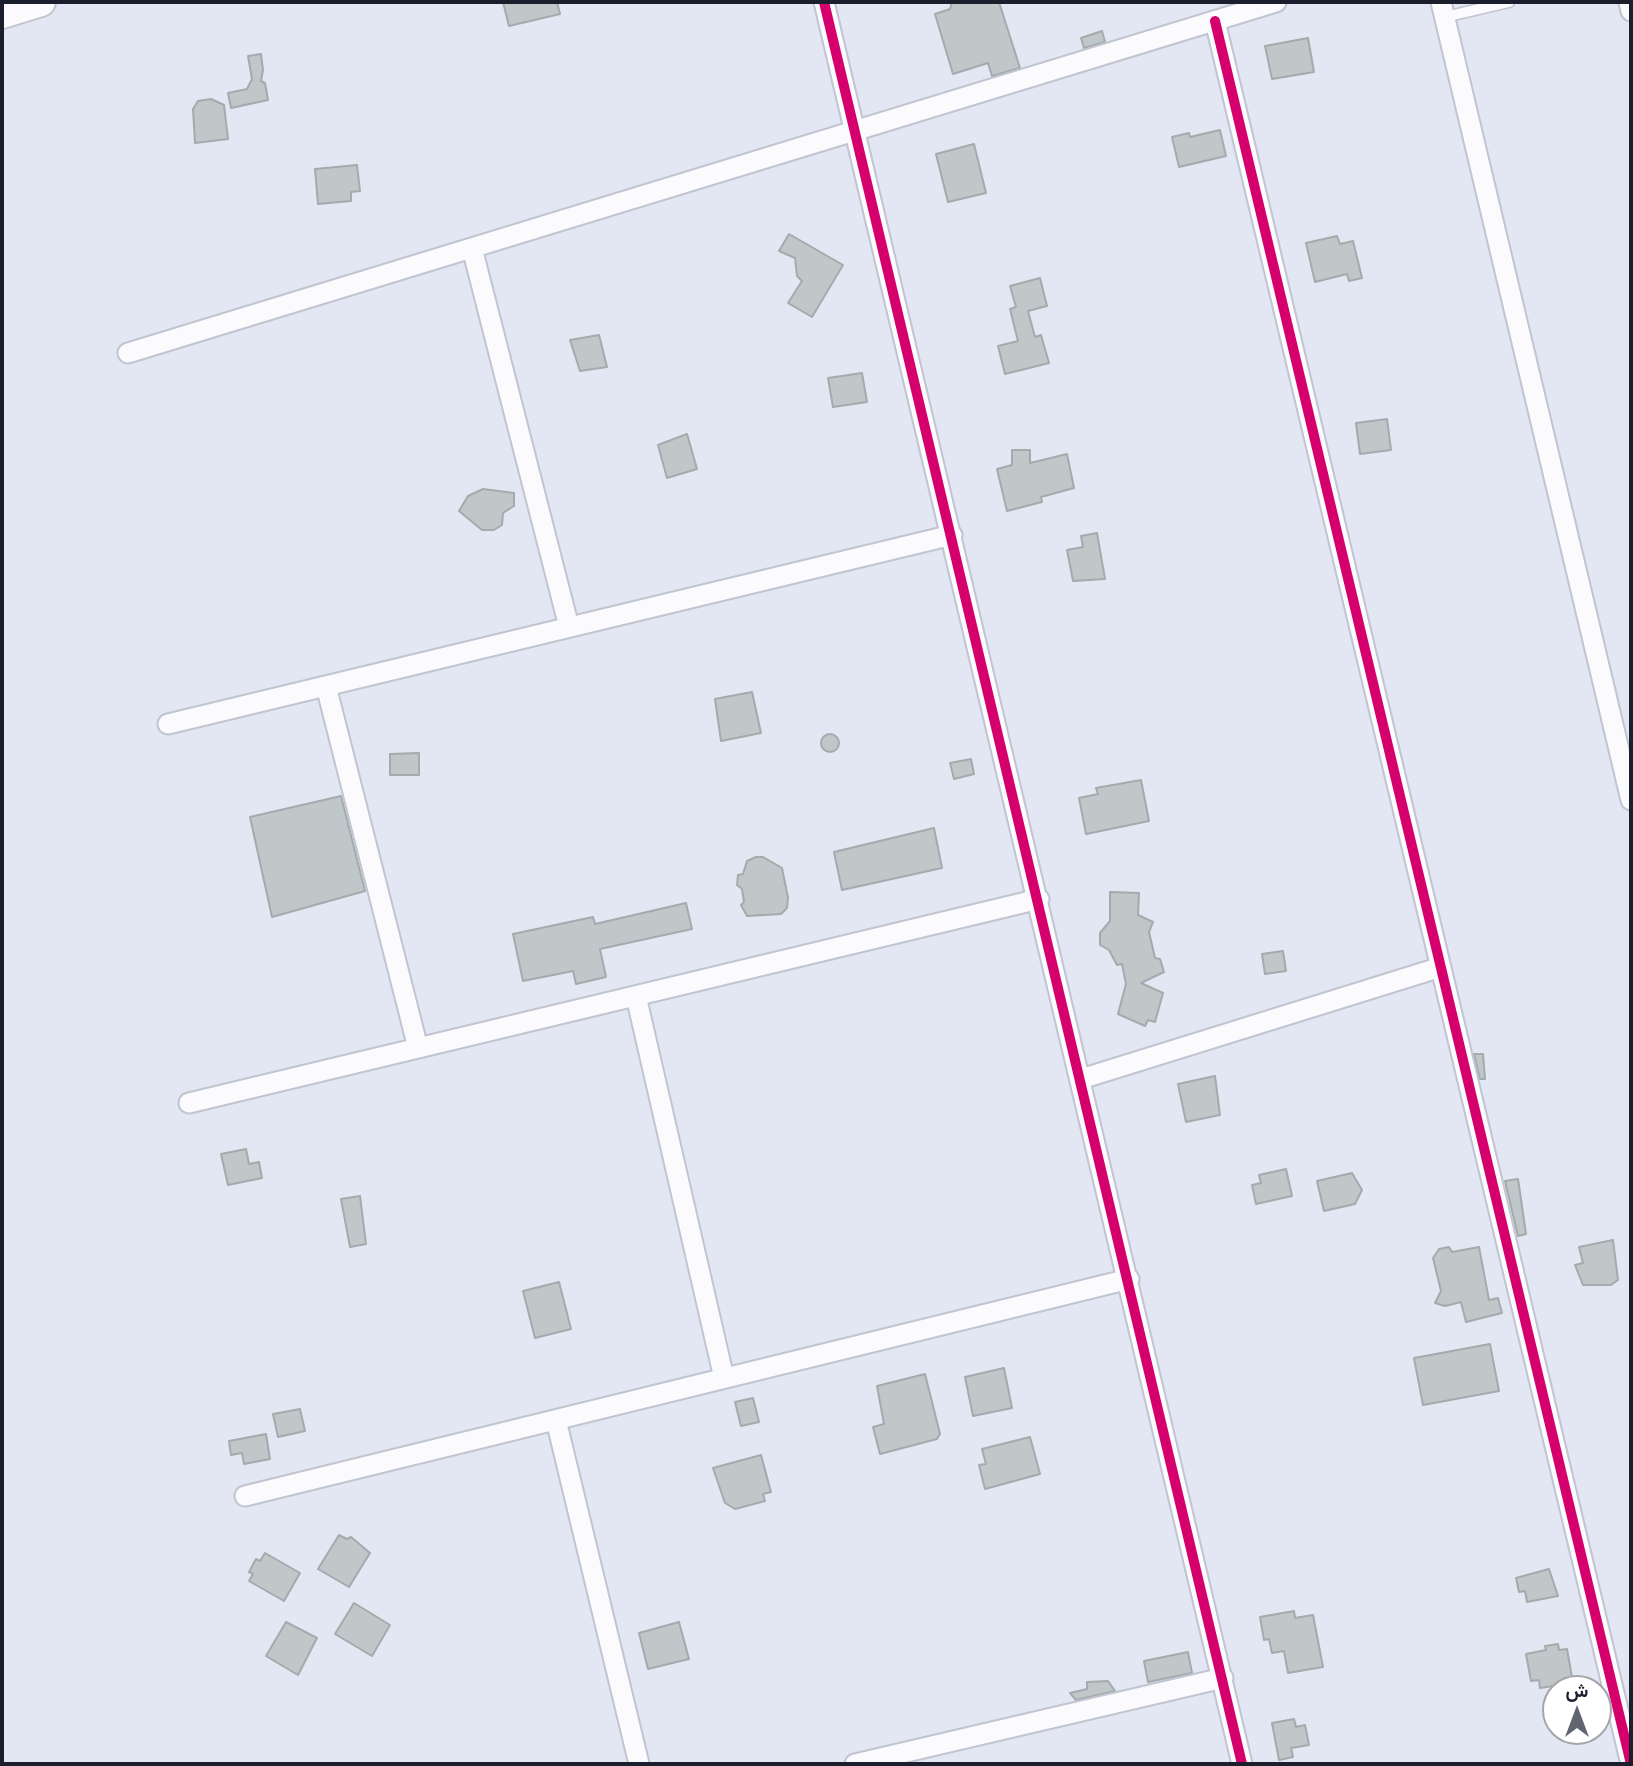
<!DOCTYPE html>
<meta charset="utf-8">
<style>
body{margin:0}
#map{position:relative;width:1633px;height:1766px;overflow:hidden;background:#e3e6f3;font-family:Cabin,Vazirmatn,sans-serif}
canvas{display:block}
.frame{position:absolute;inset:0;border:4px solid #1b1f2d;pointer-events:none}
.north{position:absolute;left:1542px;top:1675px;width:70px;height:70px;box-sizing:border-box;background:#fff;border:2px solid #a4a5ab;border-radius:50%;rotate:0deg;font-size:19px;font-weight:700;line-height:28px;text-align:center;color:#1b1f2d}
.north::after{content:'';display:block;margin:auto;width:24px;height:32px;background:#616572;clip-path:polygon(50% 0,100% 100%,50% 72%,0 100%)}
</style>
<div id="map">
<canvas width="1633" height="1766"></canvas>
<div class="frame"></div>
<div class="north">ش</div>
</div>
<script>
const ctx = document.querySelector('canvas').getContext('2d');
ctx.lineJoin = 'round';
function fill(path, color) { ctx.fillStyle = color; ctx.fill(path, 'evenodd'); }
function trace(path, color, width, dash) { ctx.strokeStyle = color; ctx.lineWidth = width; ctx.lineCap = dash ? 'butt' : 'round'; ctx.setLineDash(dash || []); ctx.stroke(path); }
const building = new Path2D(`
 M503,2H557L560,14L509,26Z
 M952,2H999L1020,68L992,76L988,63L953,74L935,14L950,9Z
 M1102,31L1105,42L1084,48L1081,38Z
 M1308,38L1314,72L1272,79L1265,46Z
 M261,54L263,70L261,81L265,83L268,100L231,108L228,93L247,89L252,79L248,56Z
 M211,99L224,105L228,139L195,143L193,109L198,101Z
 M1220,130L1226,156L1179,167L1172,137L1189,133L1190,137Z
 M974,144L986,193L948,202L936,154Z
 M357,165L360,191L351,192V201L318,204L315,169Z
 M789,234L843,265L812,317L788,303L802,281L797,276L795,258L779,251Z
 M1337,236L1340,244L1353,241L1362,278L1349,281L1347,274L1315,282L1306,243Z
 M1040,278L1047,306L1028,311L1035,337L1041,335L1049,363L1005,374L998,346L1018,341L1010,309L1016,307L1010,286Z
 M599,335L607,367L580,371L570,340Z
 M862,373L867,402L833,407L828,378Z
 M1387,419L1391,450L1360,454L1356,423Z
 M687,434L697,469L667,478L658,445Z
 M1012,450H1030V463L1067,454L1074,488L1041,497L1042,502L1007,511L997,469L1012,465Z
 M483,489L514,493V506L503,513L502,525L494,530H482L459,511L468,496Z
 M1097,533L1105,579L1073,581L1067,550L1083,547L1081,536Z
 M752,692L761,733L721,741L715,699Z
 M821 743a9 9 0 1 1 18 0a9 9 0 1 1-18 0Z
 M419,753V775H390V754Z
 M971,759L974,774L954,779L950,763Z
 M1141,780L1149,821L1086,834L1079,798L1098,794L1096,788Z
 M341,796L365,891L272,917L250,817Z
 M934,828L942,868L842,890L834,852Z
 M756,857H763L782,868L788,898L787,908L781,914L747,916L741,905L744,902L742,889L737,885L738,875L743,874L747,861Z
 M1110,892L1139,893L1138,915L1153,922L1149,932L1155,958L1160,959L1164,972L1141,983L1163,993L1155,1022L1148,1020L1145,1026L1118,1014L1126,984L1122,964L1117,965L1109,950L1100,945V933L1110,921Z
 M686,903L692,929L600,949L606,977L576,984L573,971L523,981L513,934L593,917L595,924Z
 M1283,951L1286,971L1265,974L1262,954Z
 M1474,1054H1483L1485,1079H1480Z
 M1215,1076L1220,1115L1186,1122L1178,1084Z
 M246,1149L249,1164L259,1162L262,1178L228,1185L221,1154Z
 M1286,1169L1292,1196L1256,1204L1252,1185L1261,1183L1259,1175Z
 M1352,1173L1362,1190L1355,1204L1324,1211L1317,1181Z
 M1518,1179L1526,1234L1518,1236L1505,1181Z
 M360,1196L366,1244L350,1247L341,1199Z
 M1613,1240L1618,1280L1611,1285H1583L1575,1265L1583,1263L1579,1247Z
 M1449,1247L1452,1252L1479,1247L1489,1300L1498,1298L1502,1313L1466,1322L1461,1302L1445,1306L1435,1303L1441,1291L1433,1258L1439,1249Z
 M559,1282L571,1329L535,1338L523,1291Z
 M1490,1344L1499,1391L1423,1405L1414,1358Z
 M1004,1368L1012,1408L973,1416L965,1377Z
 M925,1374L940,1434L937,1439L880,1454L873,1427L884,1424L877,1386Z
 M753,1398L759,1422L741,1426L735,1402Z
 M300,1409L305,1431L278,1437L273,1414Z
 M266,1434L270,1459L244,1464L242,1453L231,1455L229,1441Z
 M1030,1437L1040,1474L985,1489L979,1465L986,1464L982,1449Z
 M761,1455L771,1492L763,1494L765,1501L735,1509L725,1503L713,1468Z
 M339,1535L347,1539L351,1537L370,1553L349,1587L318,1569Z
 M265,1553L300,1573L284,1601L249,1581L253,1574L249,1572L256,1559L260,1561Z
 M1549,1569L1558,1596L1527,1602L1525,1591L1519,1592L1516,1578Z
 M354,1603L390,1625L372,1656L335,1634Z
 M1294,1611L1295,1618L1313,1615L1323,1667L1288,1673L1284,1651L1272,1653L1269,1639L1264,1640L1260,1617Z
 M286,1622L317,1638L298,1675L266,1656Z
 M679,1622L689,1659L648,1669L639,1633Z
 M1558,1644L1559,1650L1567,1649L1573,1683L1540,1688L1539,1680L1531,1681L1526,1654L1546,1650L1545,1646Z
 M1188,1652L1192,1673L1148,1682L1144,1661Z
 M1108,1681L1115,1691L1076,1700L1070,1693L1087,1689V1682Z
 M1294,1719L1296,1727L1305,1725L1309,1745L1291,1748L1293,1757L1279,1760L1272,1723Z`);
fill(building, '#bfc7c8');
trace(building, '#a3abac', 2);
const service = new Path2D(`
 M1445,17L1509,2`);
const minor = new Path2D(`
 M824,2L1242,1764
 M1441,2L1631,800
 M1629,2L1631,11
 M1215,21L1631,1764
 M472,248L569,627
 M128,353L1276,2
 M326,686L418,1048
 M168,724L952,535
 M636,996L724,1378
 M1081,1079L1441,967
 M189,1103L1039,899
 M556,1420L639,1764
 M245,1496L1129,1279
 M855,1764L1223,1678`);
const secondary = new Path2D(`
 M2,14L41,2`);
trace(service, '#c1c4d1', 13);
trace(minor, '#c1c4d1', 23);
trace(secondary, '#c1c4d1', 32);
trace(service, '#fbfbfd', 10);
trace(minor, '#fbfbfd', 19);
trace(secondary, '#fbfbfd', 28);
trace(new Path2D(`
 M824,2L1242,1764
 M1215,21L1631,1764`), '#d6006c', 10);
</script>
